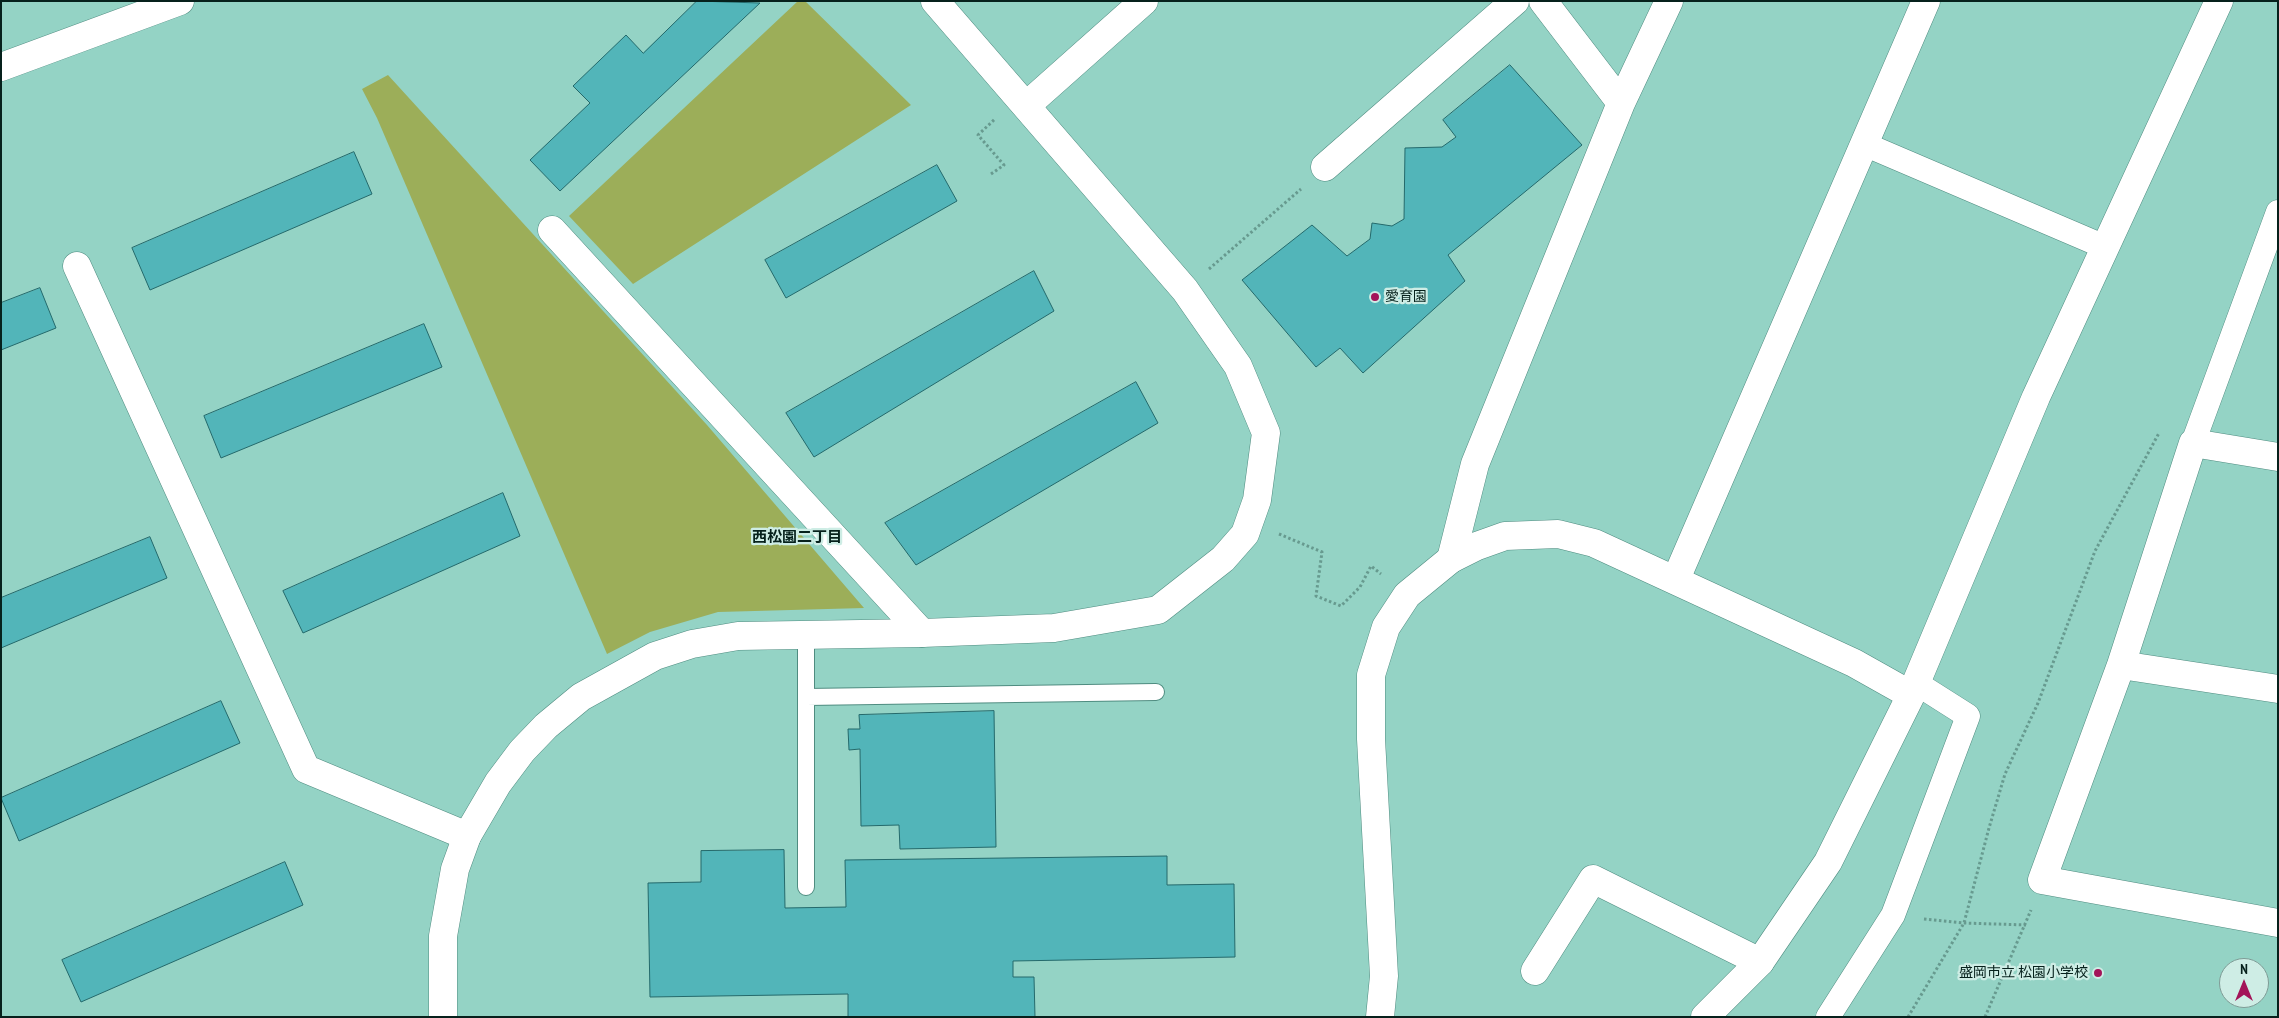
<!DOCTYPE html>
<meta charset="utf-8">
<style>
body{margin:0}
#map{position:relative;width:2279px;height:1018px;overflow:hidden;background:#94d3c5;font-family:"PT Sans Narrow",sans-serif}
canvas{display:block}
.frame{position:absolute;inset:0;border:2px solid #06211c;pointer-events:none}
.north{position:absolute;left:2219px;top:958px;width:50px;height:50px;box-sizing:border-box;background:#ceede5;border:1px solid #7e9b95;border-radius:50%;rotate:0deg;font-size:14px;font-weight:700;line-height:20px;text-align:center;color:#06211c}
.north::after{content:'';display:block;margin:auto;width:18px;height:22px;background:#a31459;clip-path:polygon(50% 0,100% 100%,50% 72%,0 100%)}
</style>
<div id="map">
<canvas width="2279" height="1018"></canvas>
<div class="frame"></div>
<div class="north">N</div>
</div>
<script>
const ctx = document.querySelector('canvas').getContext('2d');
ctx.lineJoin = 'round';
function fill(path, color) { ctx.fillStyle = color; ctx.fill(path, 'evenodd'); }
function trace(path, color, width, dash) { ctx.strokeStyle = color; ctx.lineWidth = width; ctx.lineCap = dash ? 'butt' : 'round'; ctx.setLineDash(dash || []); ctx.stroke(path); }
function write(font, color, halo, rows, align = 'center') {
  ctx.font = font + ' "PT Sans Narrow","Noto Sans JP",sans-serif'; ctx.lineWidth = 4.5; ctx.setLineDash([]); ctx.textBaseline = 'middle'; ctx.strokeStyle = halo; ctx.fillStyle = color; for (const [text, x, y, turn = 0] of rows) {
    ctx.save(); ctx.translate(x, y); ctx.rotate((+turn || 0) * Math.PI / 180); ctx.textAlign = isNaN(turn) ? turn : align; if (halo) ctx.strokeText(text, 0, 0); ctx.fillText(text, 0, 0); ctx.restore();
  }
}
fill(new Path2D(`
 M798,1H805L911,105L633,284L569,216Z
 M388,75L707,425L864,608L718,612L650,632L607,654L377,118L362,89Z`), '#9cae59');
const building = new Path2D(`
 M697,1L760,3L560,191L530,160L590,103L573,86L626,35L643,53Z
 M1510,65L1582,145L1448,255L1465,281L1363,373L1340,348L1316,367L1242,280L1312,225L1347,256L1370,239L1372,223L1392,226L1404,219L1405,148L1442,147L1456,137L1443,120Z
 M354,152L372,194L150,290L132,248Z
 M937,165L957,201L786,298L765,260Z
 M1034,271L1054,311L814,457L786,413Z
 M40,288L56,328L1,350V303Z
 M424,324L442,367L221,458L204,416Z
 M1136,382L1158,423L916,565L885,523Z
 M503,493L520,536L303,633L283,591Z
 M150,537L167,578L1,648V598Z
 M221,701L240,743L19,841L1,798Z
 M994,711L996,847L900,849L899,825L861,826L860,749L849,750L848,729H860L859,715Z
 M784,850L785,908L846,907L845,860L1167,856V885L1234,884L1235,957L1013,961V977H1034L1035,1017H848V994L650,997L648,883L701,882V851Z
 M285,862L303,905L81,1002L62,960Z`);
fill(building, '#52b5b9');
trace(building, '#24696b', 1);
const service = new Path2D(`
 M806,634V887
 M806,697L1156,692`);
const pedestrian = new Path2D(`
 M1864,144L2105,247
 M2193,443L2278,212
 M1828,1017L1893,915L1968,716L1916,683`);
const minor = new Path2D(`
 M1543,1L1621,103
 M1027,105L1144,1
 M1325,167L1515,1
 M552,230L922,633
 M77,266L306,769L467,836
 M2278,457L2193,443L2121,665L2042,880L2278,923
 M1451,559L1475,464L1621,103L1669,1
 M1676,579L1926,1
 M2121,665L2278,689
 M1535,971L1593,879L1760,962`);
const tertiary = new Path2D(`
 M1,67L180,1
 M443,1017V936L455,869L467,836L498,783L522,751L546,726L581,697L655,656L692,644L738,636L922,633L1054,628L1158,610L1223,559L1245,534L1257,500L1266,433L1238,366L1185,290L935,1
 M1380,1017L1384,976L1371,739V675L1386,627L1407,595L1451,559L1477,546L1505,536L1558,534L1594,543L1854,663L1911,695
 M1705,1017L1760,962L1828,862L1911,695L2036,397L2219,1`);
trace(service, '#4f8c80', 18);
trace(pedestrian, '#4f8c80', 25);
trace(minor, '#4f8c80', 29);
trace(tertiary, '#4f8c80', 29);
trace(new Path2D(`
 M991,174L1004,165L978,135L995,119
 M1209,269L1301,189
 M1279,534L1322,552L1316,596L1341,606L1360,587L1371,566L1381,574
 M1924,919L1964,923L2026,925
 M1908,1017L1964,923L1989,828L2005,774L2038,703L2095,551L2159,433
 M1985,1017L2031,910`), '#679a8f', 3, [2.5, 2.5]);
trace(service, '#fff', 16);
trace(pedestrian, '#fff', 24);
trace(minor, '#fff', 28);
trace(tertiary, '#fff', 28);
for (const [x, y, r, color] of [
 [1375,297,5,"#a31459"],
 [2098,973,5,"#a31459"]
]) { const dot = new Path2D(); dot.arc(x, y, r, 0, 2 * Math.PI); ctx.fillStyle = color; ctx.fill(dot); trace(dot, '#ceede5', 2); }
write('14px', '#06211c', '#ceede5', [
 ["愛育園",1385,297],
 ["盛岡市立 松園小学校",2088,973,"right"]
], 'left');
write('bold 15px', '#06211c', '#ceede5', [
 ["西松園二丁目",797,538]
]);
</script>
